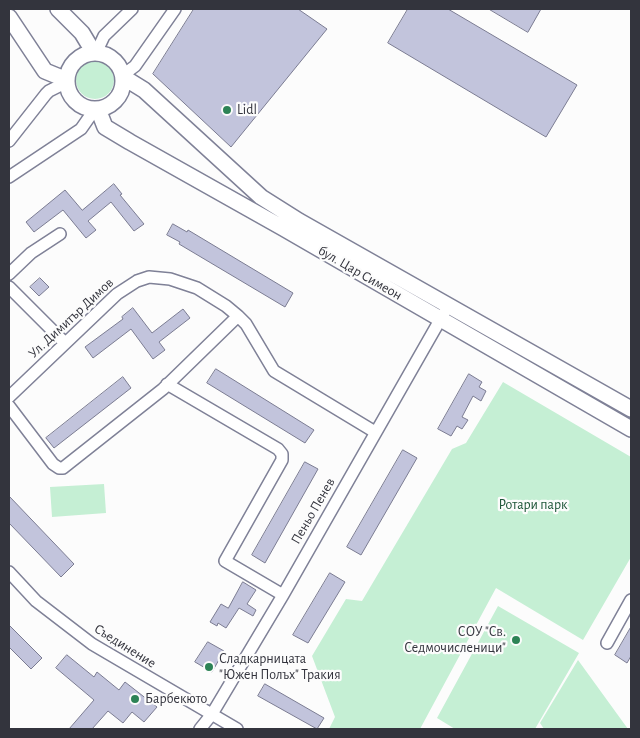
<!DOCTYPE html>
<meta charset="utf-8">
<style>
body{margin:0}
#map{position:relative;width:640px;height:738px;overflow:hidden;background:#fcfcfc;font-family:"Alegreya Sans",sans-serif}
canvas{display:block}
.frame{position:absolute;inset:0;border:10px solid #33343d;pointer-events:none}
</style>
<div id="map">
<canvas width="640" height="738"></canvas>
<div class="frame"></div>
</div>
<script>
const ctx = document.querySelector('canvas').getContext('2d');
ctx.lineJoin = 'round';
function fill(path, color) { ctx.fillStyle = color; ctx.fill(path, 'evenodd'); }
function trace(path, color, width, dash) { ctx.strokeStyle = color; ctx.lineWidth = width; ctx.lineCap = dash ? 'butt' : 'round'; ctx.setLineDash(dash || []); ctx.stroke(path); }
function write(font, color, halo, rows, align = 'center') {
  ctx.font = font + ' "Alegreya Sans",sans-serif'; ctx.lineWidth = 4.5; ctx.setLineDash([]); ctx.textBaseline = 'middle'; ctx.strokeStyle = halo; ctx.fillStyle = color; for (const [text, x, y, turn = 0] of rows) {
    ctx.save(); ctx.translate(x, y); ctx.rotate((+turn || 0) * Math.PI / 180); ctx.textAlign = isNaN(turn) ? turn : align; if (halo) ctx.strokeText(text, 0, 0); ctx.fillText(text, 0, 0); ctx.restore();
  }
}
fill(new Path2D(`
 M76 80a19 19 0 1 1 38 0a19 19 0 1 1-38 0Z
 M503,382L631,457V557L583,640L496,588L420,729H329L335,717L312,656L346,599L362,601L452,449L466,443Z
 M104,484L106,513L52,517L50,487Z
 M498,606L579,653L535,729H455L437,718Z
 M578,660L628,729H544L540,723Z`), '#c5efd4');
const building = new Path2D(`
 M194,9H298L327,29L231,147L153,74Z
 M408,9H448L577,85L546,137L388,43Z
 M489,9H541L528,32Z
 M114,184L122,194L120,195L144,224L134,231L111,202L88,221L96,230L86,238L63,210L34,232L26,222L65,190L82,210Z
 M173,224L187,232L188,230L293,293L285,307L179,244L180,242L167,235Z
 M40,278L49,287L39,296L30,287Z
 M133,308L152,333L183,309L190,318L159,342L165,350L153,359L131,329L93,358L85,347L123,319L122,317Z
 M216,369L314,430L305,443L207,383Z
 M469,374L482,382L479,387L486,391L481,401L473,396L462,417L468,420L462,429L457,426L451,436L438,429Z
 M123,377L131,388L54,448L46,438Z
 M403,450L417,458L361,555L347,547Z
 M305,462L318,469L265,563L252,555Z
 M9,496L74,564L61,577L9,523Z
 M330,573L345,582L308,643L293,635Z
 M243,582L256,590L247,604L256,610L253,616L239,608L226,628L218,623L217,626L210,622L221,604L228,608Z
 M9,625L42,658L31,669L9,647Z
 M631,627V656L627,663L615,655Z
 M208,642L224,651L212,672L195,662Z
 M67,655L94,677L97,672L119,690L125,682L157,707L144,722L132,712L123,723L108,711L92,729H69L94,700L56,668Z
 M265,684L324,718L317,729L258,696Z`);
fill(building, '#c2c4dc');
trace(building, '#7b7c92', 1);
const minor = new Path2D(`
 M96,53L104,36L132,9
 M123,75L135,66L175,9
 M9,141L46,94L49,91L67,82
 M9,177L81,129L95,109
 M9,274L31,253L60,234
 M9,287L65,343
 M167,384L278,449L282,454V460L225,561L283,595
 M9,397L117,294L137,281L149,277L170,279L197,288L226,306L238,316L246,324L274,371L375,432
 M9,406L53,464L59,468H63L163,389L238,316
 M9,572L36,601L92,644L237,729
 M607,643L631,600
 M200,729L212,714L283,595L444,313`);
const major = new Path2D(`
 M58,9L82,33L94,53
 M9,17L45,71L67,80
 M67 81a28 28 0 1 1 56 0a28 28 0 1 1-56 0Z
 M123,77L144,90L261,197L299,221L631,409
 M98,109L105,127L130,142L283,228L631,429`);
trace(minor, '#7f8197', 14);
trace(major, '#7f8197', 18);
trace(minor, '#fff', 11);
trace(major, '#fff', 15);
for (const [x, y, r, color] of [
 [227,110,5,"#2d8356"],
 [516,640,5,"#2d8356"],
 [209,667,5,"#2d8356"],
 [135,699,5,"#2d8356"]
]) { const dot = new Path2D(); dot.arc(x, y, r, 0, 2 * Math.PI); ctx.fillStyle = color; ctx.fill(dot); trace(dot, '#fcfcfc', 2); }
write('14px', '#33343d', '#fcfcfc', [
 ["Lidl",237,110],
 ["СОУ \"Св.",506,632,"right"],
 ["Седмочисленици\"",506,648,"right"],
 ["Сладкарницата",219,659],
 ["\"Южен Полъх\" Тракия",219,675],
 ["Барбекюто",145,699]
], 'left');
write('14px', '#33343d', '#fcfcfc', [
 ["бул. Цар Симеон",360,273,30],
 ["Ул. Димитър Димов",71,318,-43],
 ["Пеньо Пенев",313,511,-60],
 ["Съединение",125,646,32]
]);
write('14px', '#1c5537', '#fcfcfc', [
 ["Ротари парк",533,505]
]);
</script>
